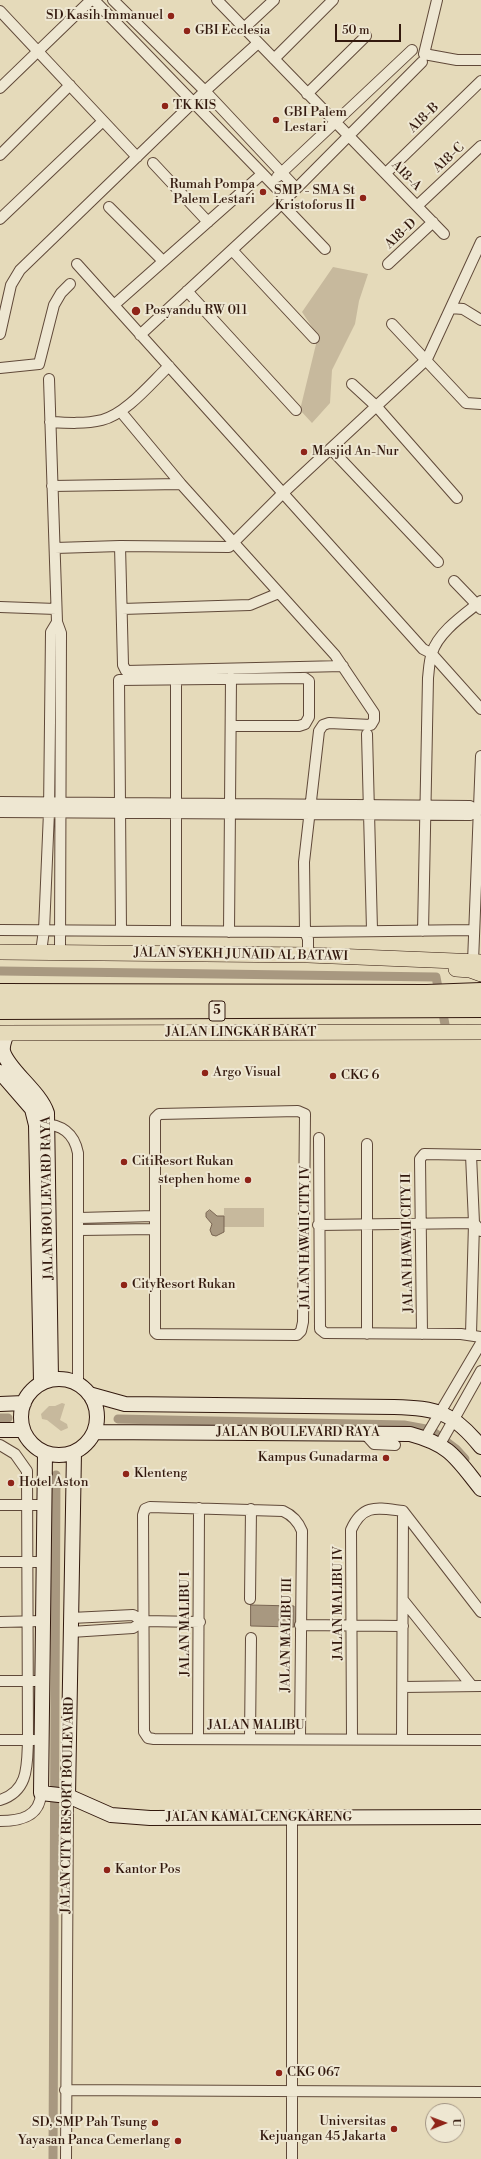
<!DOCTYPE html>
<style>
body{margin:0}
#map{position:relative;width:481px;height:2159px;overflow:hidden;background:#e5daba;font-family:"Libre Bodoni",serif}
canvas{display:block}
.north{position:absolute;left:425px;top:2103px;width:40px;height:40px;box-sizing:border-box;background:#eee7d2;border:1px solid #a39584;border-radius:50%;rotate:89deg;font-size:11px;font-weight:700;line-height:16px;text-align:center;color:#33190e}
.north::after{content:'';display:block;margin:auto;width:14px;height:18px;background:#8f2418;clip-path:polygon(50% 0,100% 100%,50% 72%,0 100%)}
.scale{position:absolute;left:335px;top:24px;width:66px;height:18px;box-sizing:border-box;border:2px solid #33190e;border-top:0;padding-left:5px;font-size:12px;line-height:14px;white-space:nowrap;color:#33190e;-webkit-text-stroke:3px #eee7d2;paint-order:stroke}
</style>
<div id="map">
<canvas width="481" height="2159"></canvas>
<div class="north">U</div>
<div class="scale">50 m</div>
</div>
<script>
const ctx = document.querySelector('canvas').getContext('2d');
ctx.lineJoin = 'round';
function fill(path, color) { ctx.fillStyle = color; ctx.fill(path, 'evenodd'); }
function trace(path, color, width, dash) { ctx.strokeStyle = color; ctx.lineWidth = width; ctx.lineCap = dash ? 'butt' : 'round'; ctx.setLineDash(dash || []); ctx.stroke(path); }
function write(font, color, halo, rows, align = 'center') {
  ctx.font = font + ' "Libre Bodoni",serif'; ctx.lineWidth = 4; ctx.setLineDash([]); ctx.textBaseline = 'middle'; ctx.strokeStyle = halo; ctx.fillStyle = color; for (const [text, x, y, turn = 0] of rows) {
    ctx.save(); ctx.translate(x, y); ctx.rotate((+turn || 0) * Math.PI / 180); ctx.textAlign = isNaN(turn) ? turn : align; if (halo) ctx.strokeText(text, 0, 0); ctx.fillText(text, 0, 0); ctx.restore();
  }
}
fill(new Path2D(`
 M333,267L368,274L359,301L355,324L332,370L330,403L312,423L300,410L318,336L302,312Z
 M224,1208H264V1227H224Z
 M62,1403L65,1404L60,1420L67,1424L68,1428L61,1431L47,1420L42,1419L41,1414L49,1406H55Z`), '#c7b99d');
const water = new Path2D(`
 M210,1210L217,1216H224V1232L216,1236L212,1235L210,1230L212,1224L206,1217V1213Z
 M251,1605L294,1606V1627L251,1626Z`);
fill(water, '#a89880');
trace(water, '#796552', 1);
trace(new Path2D(`
 M0,971L436,977L447,1035
 M0,1418H8
 M118,1419L404,1425L431,1430L456,1449L465,1459
 M53,2159L56,1475`), '#a89880', 9);
const street = new Path2D(`
 M94,0L286,198
 M113,0L205,91L296,188
 M217,0L444,234
 M437,0L424,54L457,60H481
 M0,11L137,157
 M244,28L274,0
 M274,59L333,0
 M0,88L91,0
 M307,94L366,36
 M0,155L70,85
 M153,163L208,222
 M386,173L481,81
 M277,177L412,50
 M281,203L325,249
 M417,206L481,146
 M109,207L163,261
 M0,219L103,121
 M232,250L314,338
 M77,264L423,649L431,653L481,709
 M388,264L433,222
 M187,291L296,410
 M114,305L262,174
 M451,308L463,309L481,320
 M392,324L466,403L481,404
 M0,334L11,285L20,270L205,91L258,43
 M140,335L275,210L422,62
 M0,368L39,364L54,305L61,293L70,284
 M49,379L57,622L61,633L60,952
 M352,384L377,407L457,498
 M121,412L181,484L335,655L374,713V720L371,725L329,723L323,725L319,731L304,862L305,932L308,939V955
 M50,422C68,423 85,424 102,420C126,414 151,383 169,366
 M331,449L438,562
 M52,486L181,484
 M120,546L123,665L126,671L343,666
 M55,548L120,546L229,547L284,492L427,359L481,242
 M454,581L481,609
 M0,607L56,609
 M122,609L250,605L279,593
 M367,734L372,930
 M0,802L470,806L478,811
 M0,812L470,815L481,809
 M0,930L305,932L474,930
 M121,931L119,680L305,678L309,681V717L305,724L299,726H231
 M176,931V679
 M423,931L428,678C429,670 429,661 432,653C438,632 465,614 481,601
 M229,932L231,678
 M41,952L44,930L49,812L51,632L57,622
 M473,962L481,756
 M298,1111L305,1114L303,1322L301,1331L297,1335L157,1334L155,1332V1118L159,1114Z
 M41,1124C62,1124 74,1133 78,1153V1384
 M319,1138L320,1329L325,1333L461,1334L481,1337
 M79,1218L154,1216
 M318,1225L474,1223L481,1231
 M80,1230L154,1229
 M367,1334V1144
 M422,1334L420,1159L424,1154L481,1155
 M471,1334L474,1223L471,1155
 M365,1434L374,1444L395,1445
 M425,1438L481,1343
 M440,1444L481,1371
 M0,1445L15,1454L27,1471L28,1740C27,1765 29,1791 0,1800
 M0,1505H45
 M403,1511L481,1612
 M0,1562H44
 M250,1599L251,1509
 M403,1600L472,1686
 M71,1618L133,1615L144,1621L200,1622
 M0,1622L43,1621
 M300,1625L403,1626
 M71,1632L133,1628L144,1621
 M0,1681H35
 M403,1687L481,1686
 M198,1739L199,1508
 M250,1739L251,1638
 M300,1739L302,1531C298,1521 292,1515 283,1511L150,1507L145,1509L143,1515L144,1732L148,1738L154,1739L481,1740
 M352,1739L351,1530C363,1503 378,1508 403,1511
 M402,1739L403,1511
 M0,1740H34
 M292,1818V2159
 M0,1821C20,1821 40,1817 41,1793
 M65,2090L481,2092
 M66,2159L68,1796`);
const secondary = new Path2D(`
 M7,1033C5,1039 2,1045 3,1051C7,1069 40,1091 47,1113L51,1379
 M0,1072L32,1109L36,1125L41,1382
 M21 1417a38 38 0 1 1 76 0a38 38 0 1 1-76 0Z
 M89,1394L125,1404L394,1407C437,1408 453,1412 481,1447
 M0,1404L24,1403
 M0,1430H23
 M94,1432L410,1434C451,1445 456,1458 481,1489
 M45,1453L41,1793L68,1796L111,1815L150,1818L481,1817
 M68,1796L74,1452`);
const primary = new Path2D(`
 M0,952L308,955L481,962
 M456,969L470,970L481,974
 M0,1033L481,1032`);
const highway = new Path2D(`
 M0,993L427,994L481,992
 M0,1010L481,1008`);
trace(street, '#604939', 12);
trace(secondary, '#33190e', 16);
trace(primary, '#33190e', 16);
trace(highway, '#33190e', 20);
trace(street, '#eee7d2', 10);
trace(secondary, '#eee7d2', 14);
trace(primary, '#e5daba', 15);
trace(highway, '#e5daba', 18);
for (const [x, y, r, color] of [
 [171,16,4,"#8f2418"],
 [187,31,4,"#8f2418"],
 [165,106,4,"#8f2418"],
 [276,120,4,"#8f2418"],
 [263,192,4,"#8f2418"],
 [363,198,4,"#8f2418"],
 [136,311,5,"#8f2418"],
 [304,452,4,"#8f2418"],
 [205,1073,4,"#8f2418"],
 [333,1076,4,"#8f2418"],
 [124,1162,4,"#8f2418"],
 [248,1180,4,"#8f2418"],
 [124,1285,4,"#8f2418"],
 [386,1458,4,"#8f2418"],
 [126,1474,4,"#8f2418"],
 [11,1483,4,"#8f2418"],
 [107,1870,4,"#8f2418"],
 [279,2073,4,"#8f2418"],
 [155,2123,4,"#8f2418"],
 [394,2129,4,"#8f2418"],
 [178,2141,4,"#8f2418"]
]) { const dot = new Path2D(); dot.arc(x, y, r, 0, 2 * Math.PI); ctx.fillStyle = color; ctx.fill(dot); trace(dot, '#eee7d2', 1.5); }
for (const [x, y, w] of [
 [217,1011,16]
]) { const box = new Path2D(); box.roundRect(x - w / 2, y - 10, w, 20, 3); ctx.fillStyle = '#eee7d2'; ctx.fill(box); trace(box, '#33190e', 1); }
write('bold 12px', '#33190e', null, [
 ["5",217,1011]
]);
write('13px', '#33190e', '#eee7d2', [
 ["SD Kasih Immanuel",163,16,"right"],
 ["GBI Ecclesia",195,31],
 ["TK KIS",173,106],
 ["GBI Palem",284,113],
 ["Lestari",284,128],
 ["Rumah Pompa",255,185,"right"],
 ["Palem Lestari",255,200,"right"],
 ["SMP - SMA St",355,191,"right"],
 ["Kristoforus II",355,206,"right"],
 ["Posyandu RW 011",145,311],
 ["Masjid An-Nur",312,452],
 ["Argo Visual",213,1073],
 ["CKG 6",341,1076],
 ["CitiResort Rukan",132,1162],
 ["stephen home",240,1180,"right"],
 ["CityResort Rukan",132,1285],
 ["Kampus Gunadarma",378,1458,"right"],
 ["Klenteng",134,1474],
 ["Hotel Aston",19,1483],
 ["Kantor Pos",115,1870],
 ["CKG 067",287,2073],
 ["Universitas",386,2122,"right"],
 ["Kejuangan 45 Jakarta",386,2137,"right"],
 ["SD, SMP Pah Tsung",147,2123,"right"],
 ["Yayasan Panca Cemerlang",170,2141,"right"]
], 'left');
write('13px', '#33190e', '#eee7d2', [
 ["A18-B",424,118,-44],
 ["A18-C",449,158,-43],
 ["A18-A",406,176,46],
 ["A18-D",401,234,-43],
 ["JALAN SYEKH JUNAID AL BATAWI",241,955,1],
 ["JALAN LINGKAR BARAT",241,1033],
 ["JALAN BOULEVARD RAYA",48,1198,-91],
 ["JALAN HAWAII CITY IV",306,1237,-90],
 ["JALAN HAWAII CITY II",408,1243,-91],
 ["JALAN BOULEVARD RAYA",298,1433],
 ["JALAN MALIBU IV",339,1603,-90],
 ["JALAN MALIBU I",186,1624,-90],
 ["JALAN MALIBU III",287,1635,-89],
 ["JALAN MALIBU",256,1726],
 ["JALAN CITY RESORT BOULEVARD",68,1805,-89],
 ["JALAN KAMAL CENGKARENG",259,1818]
]);
</script>
